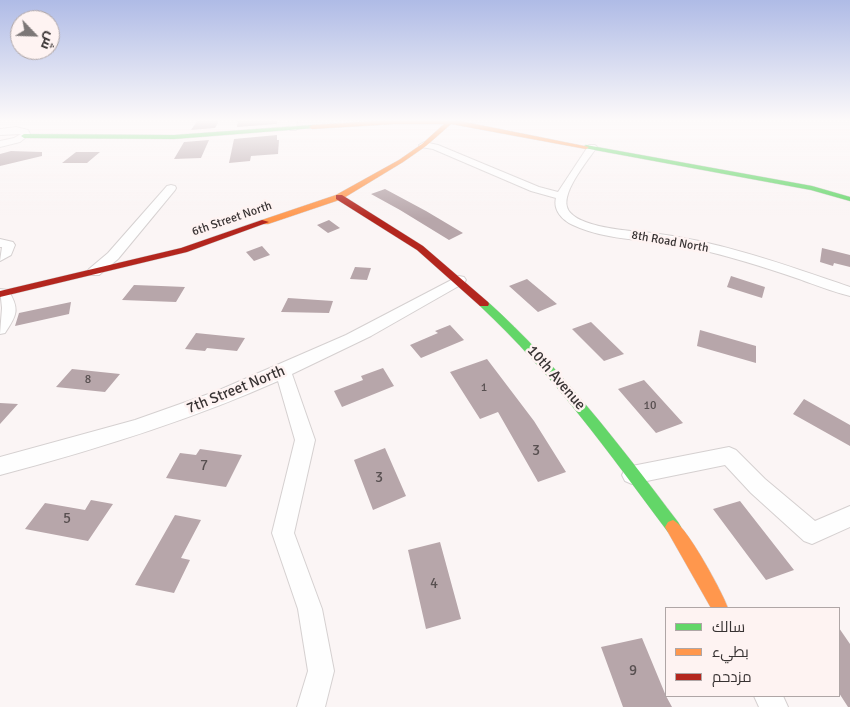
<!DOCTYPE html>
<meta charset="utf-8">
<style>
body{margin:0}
#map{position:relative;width:850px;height:707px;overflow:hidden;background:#fbf5f5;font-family:Signika,Cairo,sans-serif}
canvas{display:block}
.legend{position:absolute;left:665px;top:607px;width:175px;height:90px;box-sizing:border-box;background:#fef3f2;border:1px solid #afa6a6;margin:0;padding:6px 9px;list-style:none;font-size:15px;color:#383333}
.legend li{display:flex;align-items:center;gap:10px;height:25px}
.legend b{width:25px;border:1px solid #afa6a6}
.north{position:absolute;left:10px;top:10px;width:50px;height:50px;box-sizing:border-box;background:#fef3f2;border:1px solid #afa6a6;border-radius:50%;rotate:114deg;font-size:14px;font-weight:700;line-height:20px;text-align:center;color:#383333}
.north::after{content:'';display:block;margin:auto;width:18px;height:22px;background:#7c7777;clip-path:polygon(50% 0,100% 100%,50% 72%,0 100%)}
</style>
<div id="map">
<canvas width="850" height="707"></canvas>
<ul class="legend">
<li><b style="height:6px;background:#63d668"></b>سالك</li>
<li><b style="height:6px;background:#ff974d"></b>بطيء</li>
<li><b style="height:6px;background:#b3261e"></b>مزدحم</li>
</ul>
<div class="north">ش</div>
</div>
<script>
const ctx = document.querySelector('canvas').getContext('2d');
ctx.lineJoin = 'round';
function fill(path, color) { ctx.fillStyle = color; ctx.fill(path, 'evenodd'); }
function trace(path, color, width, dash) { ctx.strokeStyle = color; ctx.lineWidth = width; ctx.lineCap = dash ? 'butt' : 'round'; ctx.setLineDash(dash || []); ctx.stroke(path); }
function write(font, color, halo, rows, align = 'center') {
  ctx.font = font + ' Signika,sans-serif'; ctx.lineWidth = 5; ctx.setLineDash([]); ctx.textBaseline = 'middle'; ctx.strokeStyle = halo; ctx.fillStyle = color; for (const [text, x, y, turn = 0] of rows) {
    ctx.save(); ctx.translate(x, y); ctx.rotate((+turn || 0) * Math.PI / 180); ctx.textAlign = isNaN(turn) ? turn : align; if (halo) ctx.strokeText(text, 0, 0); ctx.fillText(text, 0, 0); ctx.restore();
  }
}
fill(new Path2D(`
 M277,120V124L237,127L238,121Z
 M197,121H219L215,128L191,130Z
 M277,135V140H279L278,154L251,156L250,161L229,163L234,139Z
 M209,140L201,158L174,159L184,142Z
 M11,151L42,152V156L0,166V154Z
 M76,152H100L87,163H62Z
 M385,189L426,211L463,233L449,240L400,210L371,194Z
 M329,220L340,228L328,233L317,225Z
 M262,246L270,255L254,261L246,252Z
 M822,248L850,255V267L834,263L833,266L820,262Z
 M355,267L371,268L367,280L350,279Z
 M731,276L765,287L762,298L727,287Z
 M527,279L557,304L538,312L509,286Z
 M134,285L161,286L185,287L176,302L122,300Z
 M288,298L333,301L329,313L281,312Z
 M71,302L69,314L15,326L19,313Z
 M591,322L624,354L604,361L572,329Z
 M450,325L464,340L421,358L410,345L438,333L435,331Z
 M700,330L756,346V363L697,346Z
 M196,333L245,338L237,351L207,348L205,351L185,349Z
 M487,359L534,421L566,472L538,482L498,412L480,419L450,372Z
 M383,368L394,386L342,407L334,391L363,380L361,376Z
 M72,369L120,374L105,392L56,387Z
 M644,380L683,423L656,433L618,389Z
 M804,399L850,425V446L793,414Z
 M0,403L18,404L0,424Z
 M385,448L406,496L373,510L354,460Z
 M200,449L242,455L226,487L166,478L180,453L196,455Z
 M91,500L113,504L88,541L25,529L45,503L85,510Z
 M740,501L794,570L766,580L713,509Z
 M175,515L201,520L181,558L190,560L174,593L135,585Z
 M440,542L461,619L426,629L408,550Z
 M839,628L850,644V707H848L839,693Z
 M642,638L666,696L672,707H623L601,647Z`), '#b7a6aa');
const street = new Path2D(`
 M289,120H297L296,130H290Z
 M16,127L28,130L30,134L20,142L0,147V141L14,138L21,134L0,135V129Z
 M424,142L438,145L539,187L558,192L589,145H595L597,147C588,160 562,191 567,207C573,228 633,231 652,233C719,241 786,265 850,287V296C833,292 816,285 799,279C764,267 729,256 693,248C654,239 609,242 573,225C562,220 553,210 556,198L531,191L433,149L421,147L419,145Z
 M171,185L175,186L176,188L175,190L118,259L99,275H89L87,272L89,269L108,253L167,186Z
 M0,239L13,242L15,245L11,255L0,261L2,247H0Z
 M459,276L464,277L466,280L464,283L371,336L292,374L315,440L294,533L322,609L334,671L325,707H297L308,671L298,609L272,533L295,440L278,381C188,421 94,450 0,475V457L135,420L217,391L346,335Z
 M0,289L8,290C20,309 17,315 5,333L0,334L2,308Z
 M729,447L736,450L765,479L815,521L850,506V527L812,544L804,541L751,493L725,465L632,484L625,481L622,475L625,469L632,466Z
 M754,696H783L788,707H759Z`);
const fast = new Path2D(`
 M312,125L314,126V128L174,139L24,138L21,136L24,134L174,135Z
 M586,145L812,186L850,197V201L811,190L584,148L583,147Z
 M484,301L488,302C560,367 619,444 678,522L681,527L678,532L673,534L668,532C609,453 553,374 480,306L479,304Z`);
const slow = new Path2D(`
 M394,120H455L589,147L586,149L451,124L426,146L403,162L342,199L268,224H262V220L336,195L399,160L422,144L444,124H394L312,129L309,127L312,125Z
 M673,520C686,525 723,593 728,608H711L665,527L668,522Z`);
const jam = new Path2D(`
 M336,195H342L423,246L488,302L489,304L488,306H480L417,250L336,199Z
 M262,220L269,222L187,252L0,297V291L181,248Z`);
trace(street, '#d5d0d0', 2);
trace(fast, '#d5d0d0', 1);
trace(slow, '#d5d0d0', 1);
trace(jam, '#d5d0d0', 1);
fill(street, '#fefefe');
fill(fast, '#63d668');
fill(slow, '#ff974d');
fill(jam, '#b3261e');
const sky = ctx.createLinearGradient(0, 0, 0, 219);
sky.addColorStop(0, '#afbbe6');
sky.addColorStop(0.55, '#fdfafa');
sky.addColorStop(1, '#fdfafa00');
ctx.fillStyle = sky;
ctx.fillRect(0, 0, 850, 219);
write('12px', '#383333', '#fef3f2', [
 ["6th Street North",232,219,-19],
 ["8th Road North",670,242,10]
]);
write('12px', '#585051', null, [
 ["8",88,380],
 ["1",484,388],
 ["10",650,406]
]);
write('15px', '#383333', '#fef3f2', [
 ["10th Avenue",556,378,49],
 ["7th Street North",236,390,-22]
]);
write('15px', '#585051', null, [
 ["3",536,451],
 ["7",204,466],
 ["3",379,478],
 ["5",67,519],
 ["4",434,584],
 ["9",633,671]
]);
</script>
